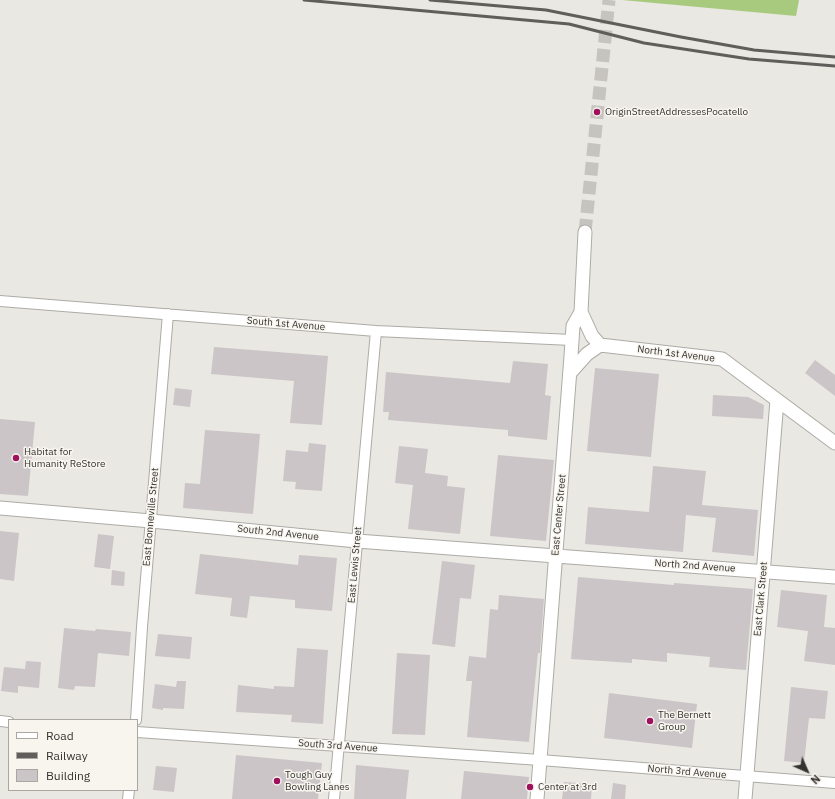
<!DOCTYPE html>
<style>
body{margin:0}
#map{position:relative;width:835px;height:799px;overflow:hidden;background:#eae8e2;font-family:"IBM Plex Sans",sans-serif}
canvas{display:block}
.legend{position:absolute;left:8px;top:719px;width:130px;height:72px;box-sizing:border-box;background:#f8f5ef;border:1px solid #aaa7a3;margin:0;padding:5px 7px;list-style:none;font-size:12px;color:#343330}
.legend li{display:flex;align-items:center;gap:8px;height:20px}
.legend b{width:20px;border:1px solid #aaa7a3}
.north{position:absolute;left:787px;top:751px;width:40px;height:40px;-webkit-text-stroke:3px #f8f5ef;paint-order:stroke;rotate:135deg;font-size:11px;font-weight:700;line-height:16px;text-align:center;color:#343330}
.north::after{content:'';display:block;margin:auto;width:14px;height:18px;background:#343330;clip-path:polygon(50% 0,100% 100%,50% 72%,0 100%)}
</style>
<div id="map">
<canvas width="835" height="799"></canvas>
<ul class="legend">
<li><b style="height:5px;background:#fff"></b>Road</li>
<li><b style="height:5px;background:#5f5e5a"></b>Railway</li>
<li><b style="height:11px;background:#cbc5c8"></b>Building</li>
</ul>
<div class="north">N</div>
</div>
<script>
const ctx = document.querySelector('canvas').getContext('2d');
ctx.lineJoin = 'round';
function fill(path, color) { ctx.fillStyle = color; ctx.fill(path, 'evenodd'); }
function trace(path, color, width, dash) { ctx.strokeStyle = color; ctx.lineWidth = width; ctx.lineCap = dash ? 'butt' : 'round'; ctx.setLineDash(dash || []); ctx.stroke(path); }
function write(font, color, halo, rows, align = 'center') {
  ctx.font = font + ' "IBM Plex Sans",sans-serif'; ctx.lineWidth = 3; ctx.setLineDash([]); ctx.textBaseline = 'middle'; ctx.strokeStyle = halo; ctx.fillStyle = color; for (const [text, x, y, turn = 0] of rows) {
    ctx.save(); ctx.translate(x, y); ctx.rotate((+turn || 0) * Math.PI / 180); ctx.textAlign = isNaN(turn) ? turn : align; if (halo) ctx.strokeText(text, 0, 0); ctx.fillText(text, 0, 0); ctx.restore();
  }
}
fill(new Path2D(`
 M622,0H799L796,16Z`), '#a8ca7f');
fill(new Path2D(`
 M214,347L328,356L322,425L290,423L294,381L211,374Z
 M815,360L835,375V396L805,373Z
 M513,361L548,364L545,395L551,396L547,440L508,436V430L388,420L389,412H383L386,372L510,383Z
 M595,368L659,374L651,457L587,451Z
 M175,388L192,390L190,407L173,405Z
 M713,395L748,397L764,405L763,419L712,416Z
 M0,419L35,422L28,496L0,494Z
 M205,430L260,434L253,514L183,508L185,483L200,484Z
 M309,443L326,445L322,491L295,489L296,482L283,481L286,450L308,452Z
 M399,446L428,449L425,473L448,476L447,486L465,488L460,534L408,529L413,485L395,483Z
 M498,455L554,460L546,541L490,536Z
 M653,466L706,471L702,505L758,510L754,556L712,552L716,518L686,515L683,552L585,544L588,507L649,512Z
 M0,531L19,533L14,581L0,579Z
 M98,534L114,536L110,569L94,567Z
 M200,554L298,565L299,555L337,558L332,611L295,608V600L250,596L247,618L230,616L232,598L195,594Z
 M442,561L475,565L471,599L460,598L455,647L432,644Z
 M112,570L125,572L124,586L111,585Z
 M578,577L674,585V583L753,589L746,670L709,667L710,657L667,653V662L632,659V663L571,659Z
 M781,590L827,595L824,627L835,628V665L804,661L808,631L777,627Z
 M499,595L544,599L540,653H538L529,742L467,737L472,681H466L469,656L486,658L490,609L498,610Z
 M64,628L95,631L96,629L131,632L129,656L98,653L95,687L75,686L74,690L58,688Z
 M158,634L192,637L190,659L155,656Z
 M297,648L328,650L323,724L291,722L292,715L236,712L238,685L274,689V686L294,687Z
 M397,653L430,655L425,735L392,734Z
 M26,661L41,662L39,688L18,686V693L1,691L4,667L25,669Z
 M177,681H186L184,709L163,708V710L152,708L155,684L176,687Z
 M791,687L828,691L825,719L809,718L804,763L784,761Z
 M609,693L697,704L692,748L604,738Z
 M236,755L322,763L318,799H232Z
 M356,765L409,770L406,799H354Z
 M156,766L177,768L174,792L153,790Z
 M464,771L529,777L527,799H461Z
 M564,782L592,784L591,799H562Z
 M613,783L626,785L625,799H611Z`), '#cbc5c8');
trace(new Path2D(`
 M585,232L609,0`), '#c6c4be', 13, [13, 6]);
const minor = new Path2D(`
 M0,301L376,331L572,340
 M136,720L142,627L168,314
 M0,721L9,722
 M137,732L540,760L835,783
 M128,799L129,790
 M334,799L376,331`);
const tertiary = new Path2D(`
 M581,312L592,336L600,345L722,359L835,443
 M570,373L587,354L600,345
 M0,508L151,521L357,541L835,577
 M537,799L571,356L573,326L581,312L585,232
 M745,799L777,400`);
trace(minor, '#adaba6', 12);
trace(tertiary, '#adaba6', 15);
trace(minor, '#fff', 10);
trace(tertiary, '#fff', 13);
trace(new Path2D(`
 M304,0L569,24L644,43L749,59L835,66
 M430,0L546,10L681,37L754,50L835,57`), '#5f5e5a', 3);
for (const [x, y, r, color] of [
 [597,112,4,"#9e115c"],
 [16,458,4,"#9e115c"],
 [650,721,4,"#9e115c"],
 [277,781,4,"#9e115c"],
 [530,787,4,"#9e115c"]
]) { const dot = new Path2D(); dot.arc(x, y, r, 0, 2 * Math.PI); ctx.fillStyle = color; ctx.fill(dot); trace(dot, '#f8f5ef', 1.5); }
write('10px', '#343330', '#f8f5ef', [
 ["OriginStreetAddressesPocatello",605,112],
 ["Habitat for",24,452],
 ["Humanity ReStore",24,464],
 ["The Bernett",658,715],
 ["Group",658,727],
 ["Tough Guy",285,775],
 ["Bowling Lanes",285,787],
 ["Center at 3rd",538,787]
], 'left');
write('10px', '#343330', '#f8f5ef', [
 ["South 1st Avenue",286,324,5],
 ["North 1st Avenue",676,354,7],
 ["East Center Street",559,515,-85],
 ["East Bonneville Street",151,517,-85],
 ["South 2nd Avenue",278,533,6],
 ["East Lewis Street",355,565,-85],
 ["North 2nd Avenue",695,566,4],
 ["East Clark Street",761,599,-85],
 ["South 3rd Avenue",338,746,4],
 ["North 3rd Avenue",687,772,5]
]);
</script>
